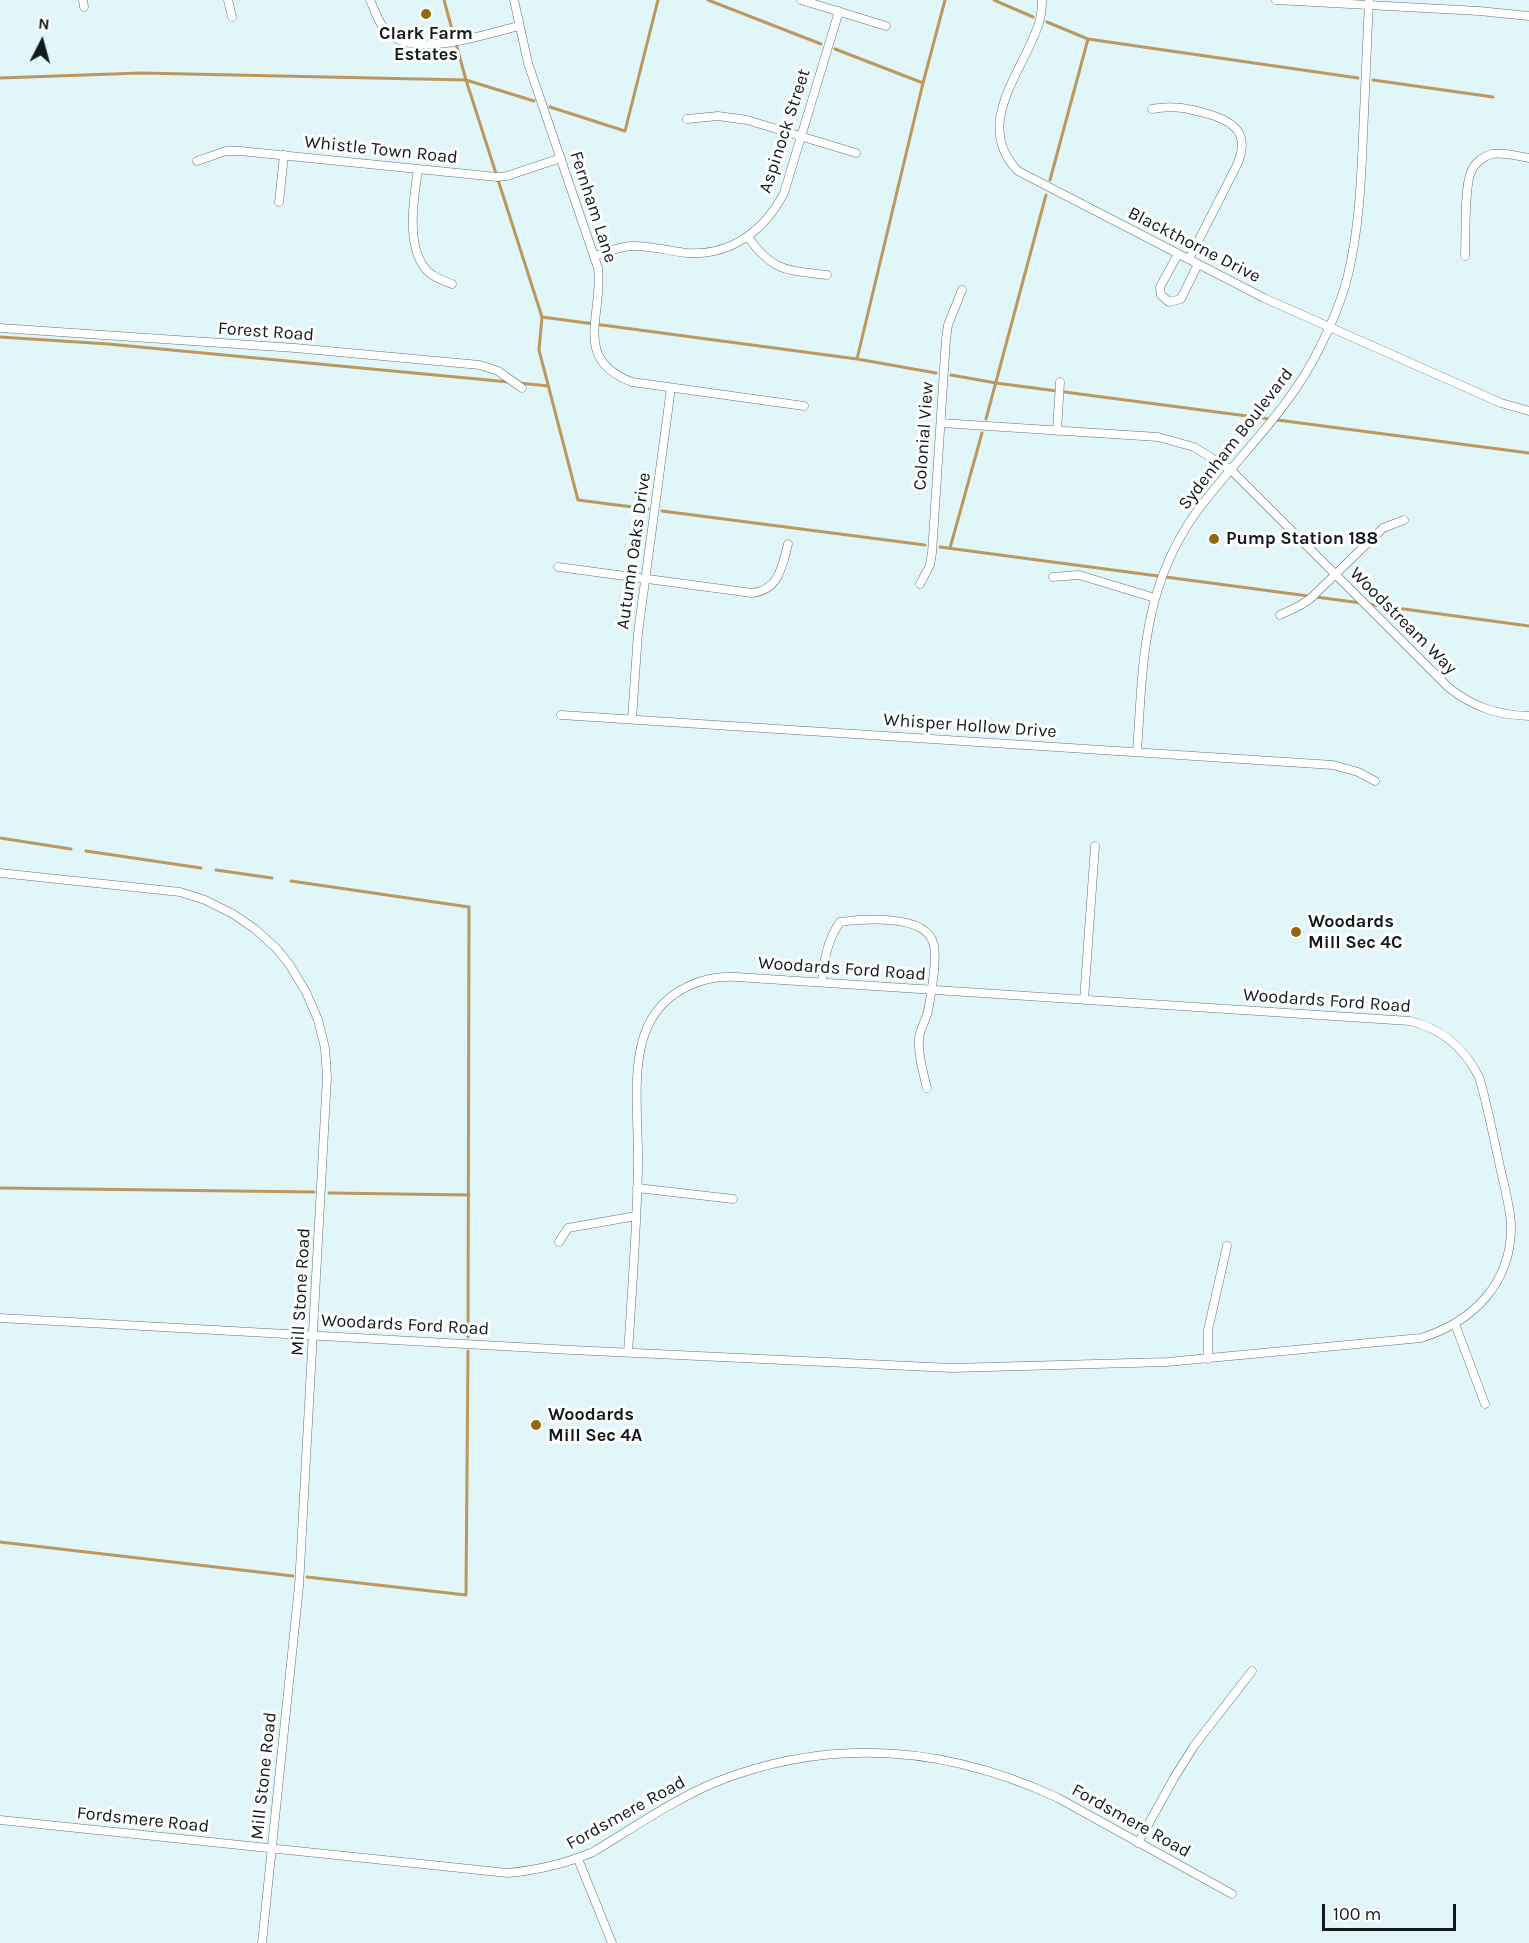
<!DOCTYPE html>
<style>
body{margin:0}
#map{position:relative;width:1529px;height:1943px;overflow:hidden;background:#e0f6f8;font-family:Karla,sans-serif}
canvas{display:block}
.north{position:absolute;left:12px;top:12px;width:60px;height:60px;-webkit-text-stroke:4px #fefefe;paint-order:stroke;rotate:6deg;font-size:16px;font-weight:700;line-height:24px;text-align:center;color:#121a1b}
.north::after{content:'';display:block;margin:auto;width:21px;height:27px;background:#121a1b;clip-path:polygon(50% 0,100% 100%,50% 72%,0 100%)}
.scale{position:absolute;left:1322px;top:1904px;width:134px;height:27px;box-sizing:border-box;border:3px solid #121a1b;border-top:0;padding-left:8px;font-size:18px;line-height:21px;white-space:nowrap;color:#121a1b;-webkit-text-stroke:4px #fefefe;paint-order:stroke}
</style>
<div id="map">
<canvas width="1529" height="1943"></canvas>
<div class="north">N</div>
<div class="scale">100 m</div>
</div>
<script>
const ctx = document.querySelector('canvas').getContext('2d');
ctx.lineJoin = 'round';
function trace(path, color, width, dash) { ctx.strokeStyle = color; ctx.lineWidth = width; ctx.lineCap = dash ? 'butt' : 'round'; ctx.setLineDash(dash || []); ctx.stroke(path); }
function write(font, color, halo, rows, align = 'center') {
  ctx.font = font + ' Karla,sans-serif'; ctx.lineWidth = 6; ctx.setLineDash([]); ctx.textBaseline = 'middle'; ctx.strokeStyle = halo; ctx.fillStyle = color; for (const [text, x, y, turn = 0] of rows) {
    ctx.save(); ctx.translate(x, y); ctx.rotate((+turn || 0) * Math.PI / 180); ctx.textAlign = isNaN(turn) ? turn : align; if (halo) ctx.strokeText(text, 0, 0); ctx.fillText(text, 0, 0); ctx.restore();
  }
}
trace(new Path2D(`
 M444,0L466,80L542,317L539,350L578,500L648,509
 M708,0L821,44
 M994,0L1033,17
 M1047,22L1088,39L1358,78
 M835,49L923,83
 M0,78L141,73L466,80L534,101
 M1373,80L1493,97
 M550,107L625,131L658,0
 M1050,180L1088,39
 M542,317L857,359L936,373
 M0,337L108,344L509,382
 M857,359L923,83L945,0
 M951,375L996,383L1529,453
 M519,383L548,386
 M986,419L1046,195
 M662,511L925,545
 M940,547L1361,603
 M950,548L982,433
 M1367,604L1529,626
 M0,838L71,849
 M86,851L201,868
 M216,870L272,878
 M291,881L469,907L468,1337
 M0,1188L314,1192
 M329,1193L469,1195
 M0,1542L293,1576
 M307,1577L466,1595L468,1351`), '#bc985f', 3);
const street = new Path2D(`
 M83,0L84,7
 M228,0L232,17
 M370,0C375,11 379,25 388,33C417,59 485,34 519,26
 M514,0L528,63L598,268C604,314 571,359 632,382L804,406
 M801,0L886,26
 M1042,0C1042,8 1041,16 1039,23C1024,71 972,124 1018,171L1264,298L1501,403L1529,411
 M1276,0L1479,11L1529,16
 M1152,109C1172,105 1188,108 1208,114C1236,122 1250,135 1237,165L1189,259
 M687,119L718,116L747,120L856,153
 M197,161L226,151H240L497,177L507,176L561,158
 M418,169C414,197 406,242 424,267C430,276 442,280 452,284
 M279,202L284,155
 M748,237C773,272 786,270 827,275
 M1178,254L1160,287L1161,295L1169,302L1181,299L1198,264
 M595,256C607,252 618,247 631,246C649,245 668,251 687,253C731,256 765,230 784,193L839,11
 M1465,256C1466,235 1464,188 1471,172C1474,163 1484,156 1492,154C1503,152 1517,156 1529,158
 M0,328L295,348L480,365L498,371L522,388
 M941,423L1158,437L1194,447L1231,470L1448,687C1473,707 1497,715 1529,716
 M1057,431L1060,382
 M558,567L752,593C779,590 782,567 788,544
 M1053,577L1079,575L1155,598
 M920,584L930,565L932,553L946,339L948,325L962,290
 M1280,615L1301,605L1311,598L1383,528L1404,520
 M561,715L1333,765L1358,772L1375,781
 M632,719L638,633L671,388
 M1137,752C1143,665 1142,589 1195,514C1236,458 1290,410 1320,347C1331,325 1342,300 1348,275C1359,229 1361,183 1363,136C1365,91 1367,45 1369,0
 M0,873L180,892L205,900L233,914L255,929L276,948L289,964L306,992L318,1020L325,1048L327,1077L299,1586L262,1943
 M822,982C824,960 827,941 840,922C863,919 924,914 933,942C938,956 931,996 928,1011C926,1020 920,1029 919,1038C918,1055 923,1072 927,1088
 M1084,1000L1095,846
 M637,1188L733,1199
 M559,1242L568,1228L636,1216
 M0,1318L572,1350L952,1368L1167,1362L1421,1338C1473,1322 1512,1283 1511,1225C1510,1203 1502,1179 1498,1157C1492,1131 1487,1103 1479,1077C1464,1048 1443,1029 1410,1021L736,977C703,975 668,990 651,1020C629,1058 639,1122 638,1165C637,1227 632,1290 628,1353
 M1455,1324L1485,1404
 M1208,1359V1330L1227,1246
 M0,1820L508,1873C539,1870 565,1864 593,1852C633,1828 673,1800 716,1782C833,1736 946,1746 1058,1798L1232,1894
 M1138,1843L1174,1778L1194,1746L1252,1671
 M578,1859L612,1943`);
trace(street, '#607375', 9);
trace(street, '#fff', 8);
for (const [x, y, r, color] of [
 [426,14,6,"#926711"],
 [1214,539,6,"#926711"],
 [1296,932,6,"#926711"],
 [536,1425,6,"#926711"]
]) { const dot = new Path2D(); dot.arc(x, y, r, 0, 2 * Math.PI); ctx.fillStyle = color; ctx.fill(dot); trace(dot, '#fefefe', 2); }
write('bold 18px', '#121a1b', '#fefefe', [
 ["Clark Farm",426,34,"center"],
 ["Estates",426,55,"center"],
 ["Pump Station 188",1226,539],
 ["Woodards",1308,922],
 ["Mill Sec 4C",1308,943],
 ["Woodards",548,1415],
 ["Mill Sec 4A",548,1436]
], 'left');
write('18px', '#121a1b', '#fefefe', [
 ["Aspinock Street",785,131,-72],
 ["Whistle Town Road",381,150,6],
 ["Fernham Lane",593,207,72],
 ["Blackthorne Drive",1194,245,27],
 ["Forest Road",266,332,4],
 ["Colonial View",924,436,-86],
 ["Sydenham Boulevard",1236,439,-52],
 ["Autumn Oaks Drive",634,551,-82],
 ["Woodstream Way",1403,621,45],
 ["Whisper Hollow Drive",970,726,4],
 ["Woodards Ford Road",842,969,4],
 ["Woodards Ford Road",1327,1001,4],
 ["Mill Stone Road",301,1292,-87],
 ["Woodards Ford Road",405,1325,3],
 ["Mill Stone Road",264,1776,-84],
 ["Fordsmere Road",626,1813,-29],
 ["Fordsmere Road",143,1820,6],
 ["Fordsmere Road",1131,1821,29]
]);
</script>
